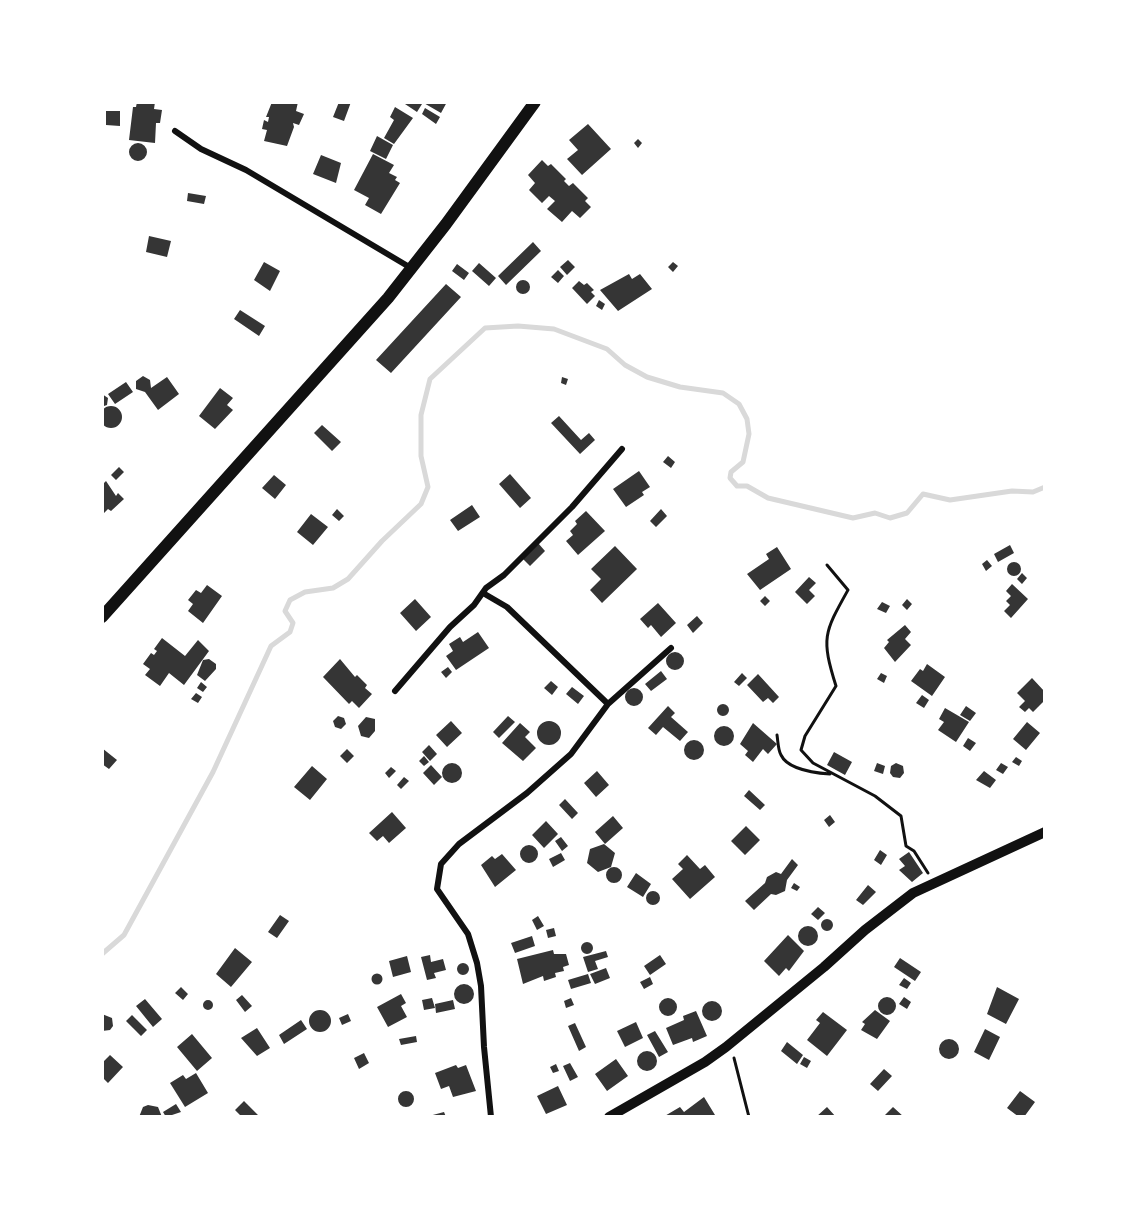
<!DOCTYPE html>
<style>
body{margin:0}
#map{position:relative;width:1147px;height:1219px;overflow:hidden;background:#fff;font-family:Signika,sans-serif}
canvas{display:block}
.frame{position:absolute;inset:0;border:104px solid #fff;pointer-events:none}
</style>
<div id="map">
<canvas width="1147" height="1219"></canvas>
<div class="frame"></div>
</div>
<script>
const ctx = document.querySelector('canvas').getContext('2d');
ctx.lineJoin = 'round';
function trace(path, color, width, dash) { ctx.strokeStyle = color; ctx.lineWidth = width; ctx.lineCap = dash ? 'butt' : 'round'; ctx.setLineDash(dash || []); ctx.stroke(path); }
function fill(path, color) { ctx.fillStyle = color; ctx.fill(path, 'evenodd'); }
trace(new Path2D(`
 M102,954L124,935L213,772L271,646L290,632L293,623L285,611L290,600L305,592L333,588L348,579L382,541L421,504L428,487L421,456V415L430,379L485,328L518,326L554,329L607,349L625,365L647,377L680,387L723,393L739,404L747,419L749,434L743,462L731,472L730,478L737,486H747L768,498L853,518L875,513L890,518L907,513L923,494L950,500L1012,491L1033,492L1045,487`), '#d9d9d9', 5);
fill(new Path2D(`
 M137,102H155L154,109L162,110L160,123H156L155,143L129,140L133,107H136Z
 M272,102H298L296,111L304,114L299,125L293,123L294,127L287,146L264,141L267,130L262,129L264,120L268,122L269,117H266Z
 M339,102H351L344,121L333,117Z
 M402,102H419L422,104L417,112Z
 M422,102H447L441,113Z
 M395,107L413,118L394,144L384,138L394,120L390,117Z
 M425,108L440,117L436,124L422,114Z
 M106,111H120V126L106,125Z
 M588,124L611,149L582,175L567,159L578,150L569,140Z
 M377,136L393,145L386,159L370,151Z
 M638,139L642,143L638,148L634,143Z
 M129 152a9 9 0 1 1 18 0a9 9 0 1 1-18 0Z
 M373,154L394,165L389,173L397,177L395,180L400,183L381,214L365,205L369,198L354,190Z
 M321,155L341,163L336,183L313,174Z
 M542,160L548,166L551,164L566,179L564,181L569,186L573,183L588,198L585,201L591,207L580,218L572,211L562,222L547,209L555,201L549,196L542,203L529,190L535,183L528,175Z
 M188,193L206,196L204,204L187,201Z
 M149,236L171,241L167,257L146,252Z
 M533,242L541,251L506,285L498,276Z
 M568,260L575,267L567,275L560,267Z
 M264,262L280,271L270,291L254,280Z
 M673,262L678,266L673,272L668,267Z
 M479,263L496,278L489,286L472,271Z
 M457,264L469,273L464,280L452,271Z
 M558,270L564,276L558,283L551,277Z
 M629,274L632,279L640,274L652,289L618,311L600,290Z
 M516 287a7 7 0 1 1 14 0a7 7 0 1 1-14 0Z
 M579,281L584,285L587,283L594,290L591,292L595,296L587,304L572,288Z
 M446,284L461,297L391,373L376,360Z
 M599,300L605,304L602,310L596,306Z
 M240,310L265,326L259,336L234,319Z
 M143,376L150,380L151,388L167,377L179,394L158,410L145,392L136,389V381Z
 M562,377L568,379L566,385L561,383Z
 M126,382L133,392L115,404L108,394Z
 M220,388L233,398L227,405L233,410L215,429L199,416Z
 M102,394L108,398L107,405L104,406Z
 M100 417a11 11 0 1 1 22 0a11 11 0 1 1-22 0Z
 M559,416L581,440L589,433L595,440L580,454L551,423Z
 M322,425L341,442L332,451L314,433Z
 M668,456L675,462L671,468L663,462Z
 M119,467L124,472L116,480L111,475Z
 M639,471L650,487L642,492L644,495L626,507L613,489Z
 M510,474L531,498L520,508L499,484Z
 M274,475L286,485L275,499L262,488Z
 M106,481L116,496L118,493L124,499L111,511L108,509L102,515V485Z
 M472,505L480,517L458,531L450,520Z
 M337,509L344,516L339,521L332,515Z
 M661,509L667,516L656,527L650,521Z
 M586,511L605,531L578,555L566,541L573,535L570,531L577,524L575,521Z
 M311,514L328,527L313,545L297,532Z
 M538,543L545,551L530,566L522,558Z
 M1010,545L1014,553L998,562L994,554Z
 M615,546L637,569L602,603L590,590L601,579L591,569Z
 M777,547L791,569L760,590L747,574L769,559L766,554Z
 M987,560L992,566L986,571L982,564Z
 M1007 569a7 7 0 1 1 14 0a7 7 0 1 1-14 0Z
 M1022,573L1027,578L1022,584L1017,579Z
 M809,577L816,583L809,590L815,596L807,604L795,592Z
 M1012,584L1028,599L1011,618L1004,611L1010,605L1006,601L1011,596L1006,591Z
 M207,585L222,596L203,623L188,611L193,604L188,600L196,590L201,593Z
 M765,596L770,601L765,606L760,601Z
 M415,599L431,617L416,631L400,613Z
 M907,599L912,604L907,610L902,605Z
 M882,602L890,606L886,613L877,609Z
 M658,603L676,623L661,637L651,625L648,628L640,619Z
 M697,616L703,623L693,633L687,625Z
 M905,625L911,632L905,639L911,645L895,662L884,648L889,642L887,640Z
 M478,632L489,648L456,670L446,656L453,651L449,644L460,637L463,642Z
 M162,638L185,656L198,640L209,651L184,685L169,673L160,686L145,675L150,669L143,664L151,653L154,655L157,651L154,649Z
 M666 661a9 9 0 1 1 18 0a9 9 0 1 1-18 0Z
 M209,659L216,664V669L205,681L197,675L203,660Z
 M340,659L355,677L357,675L367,685L365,688L372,694L359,708L352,701L349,704L323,677Z
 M927,664L945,677L932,696L911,681L920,669L923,671Z
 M448,667L452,672L446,678L441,672Z
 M661,671L667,679L651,691L645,684Z
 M742,673L747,678L739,686L734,682Z
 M881,673L887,676L884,683L877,679Z
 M758,674L779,697L773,703L768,698L763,702L747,685Z
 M1032,678L1045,692V700L1033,712L1029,708L1025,712L1019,707L1025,701L1017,693Z
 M551,681L558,687L552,695L544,688Z
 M201,682L207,687L203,692L197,688Z
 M572,687L584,696L578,704L566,694Z
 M625 697a9 9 0 1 1 18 0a9 9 0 1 1-18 0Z
 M196,693L202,697L198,703L191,699Z
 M922,695L929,700L924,708L916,703Z
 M717 710a6 6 0 1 1 12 0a6 6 0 1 1-12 0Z
 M668,706L675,713L671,717L688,732L680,741L663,727L656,735L648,728Z
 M966,706L976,713L970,721L960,715Z
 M945,708L969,722L956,742L938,730L944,722L939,719Z
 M338,716L344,718L346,724L341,729L335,727L333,721Z
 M508,716L515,722L499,738L493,732Z
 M366,717L375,719V731L369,738L361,736L358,726Z
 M537 733a12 12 0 1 1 24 0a12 12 0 1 1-24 0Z
 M451,721L462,733L447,747L436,735Z
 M1027,722L1040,733L1026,750L1013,739Z
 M520,723L530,732L525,737L536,748L523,761L502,743Z
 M753,723L777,744L768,754L763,749L753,762L745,755L748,751L740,744Z
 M714 736a10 10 0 1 1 20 0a10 10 0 1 1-20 0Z
 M968,738L976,743L970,751L963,746Z
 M684 750a10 10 0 1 1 20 0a10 10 0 1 1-20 0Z
 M429,745L437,754L430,761L422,752Z
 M102,748L117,760L109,769L102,764Z
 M347,749L354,756L347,763L340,756Z
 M834,752L852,762L845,775L827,765Z
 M424,756L429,762L424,766L419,761Z
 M1016,757L1022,761L1019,766L1012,762Z
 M442 773a10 10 0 1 1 20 0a10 10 0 1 1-20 0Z
 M877,763L885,766L883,774L874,771Z
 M896,763L903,766L904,773L900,778L893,777L890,773L891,766Z
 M1001,763L1008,767L1003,774L996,770Z
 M431,765L442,777L434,785L423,773Z
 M312,766L327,779L310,800L294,787Z
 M391,767L396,771L389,778L385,773Z
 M597,771L609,785L596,797L584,783Z
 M984,771L996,780L990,788L976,780Z
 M404,777L409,781L401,789L397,785Z
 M749,790L765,805L760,810L744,796Z
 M565,799L578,813L572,819L559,805Z
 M392,812L406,828L389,843L383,836L377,841L369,833Z
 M830,815L835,822L829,827L824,820Z
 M613,816L623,828L605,844L595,832Z
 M546,821L558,834L544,848L532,835Z
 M746,826L760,840L745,855L731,841Z
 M561,837L568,846L562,851L555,841Z
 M604,844L615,853L611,867L598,872L587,863L590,849Z
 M520 854a9 9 0 1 1 18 0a9 9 0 1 1-18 0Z
 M880,850L887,855L881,865L874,860Z
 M909,852L923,873L912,882L899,870L905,866L899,859Z
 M561,853L565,860L553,867L549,859Z
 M502,854L516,870L495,887L481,865L492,856L495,859Z
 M687,855L700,869L705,865L715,877L690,899L672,879L683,869L678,864Z
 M792,859L798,865L787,880L785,891L776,895L771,894L754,910L745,901L765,883L767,877L776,872L781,874Z
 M606 875a8 8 0 1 1 16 0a8 8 0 1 1-16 0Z
 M636,873L651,884L643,897L627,887Z
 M794,883L800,887L797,891L791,888Z
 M868,885L876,892L863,905L856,900Z
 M646 898a7 7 0 1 1 14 0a7 7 0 1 1-14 0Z
 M818,907L825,913L818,920L811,914Z
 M280,915L289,921L277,938L268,932Z
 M538,916L544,926L537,930L532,920Z
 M821 925a6 6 0 1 1 12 0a6 6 0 1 1-12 0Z
 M798 936a10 10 0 1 1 20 0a10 10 0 1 1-20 0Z
 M554,928L556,936L548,938L546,930Z
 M788,935L804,951L789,971L786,968L779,976L764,961Z
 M532,936L535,946L515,953L511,943Z
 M581 948a6 6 0 1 1 12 0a6 6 0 1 1-12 0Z
 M235,948L252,962L231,987L216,974Z
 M553,950L554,954H566L569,965L563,967L564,971L555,973L556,977L544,981L543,976L523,984L517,959Z
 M606,951L608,957L595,961L598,969L588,972L583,957Z
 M430,955L431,962L443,959L446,970L434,973L436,978L427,980L421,957Z
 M660,955L666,964L650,975L644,966Z
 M407,956L411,972L393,977L389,961Z
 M900,958L921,972L915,981L894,967Z
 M457 969a6 6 0 1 1 12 0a6 6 0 1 1-12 0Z
 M606,968L610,978L595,984L590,974Z
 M371.5 979a5.5 5.5 0 1 1 11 0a5.5 5.5 0 1 1-11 0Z
 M588,974L591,983L571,989L568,980Z
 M650,977L653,984L644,989L640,982Z
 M904,978L911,983L907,989L899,985Z
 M454 994a10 10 0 1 1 20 0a10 10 0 1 1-20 0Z
 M181,987L188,994L183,1000L175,993Z
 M997,987L1019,999L1006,1024L987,1014Z
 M401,994L406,1003L401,1006L407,1017L388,1027L377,1007Z
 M242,995L252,1006L245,1012L236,1000Z
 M878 1006a9 9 0 1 1 18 0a9 9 0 1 1-18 0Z
 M904,997L911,1002L907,1009L899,1004Z
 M432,998L435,1008L424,1010L422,1000Z
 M571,998L574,1005L566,1008L564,1001Z
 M659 1007a9 9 0 1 1 18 0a9 9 0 1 1-18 0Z
 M145,999L162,1019L153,1027L136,1006Z
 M453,1000L455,1009L436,1013L435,1004Z
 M203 1005a5 5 0 1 1 10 0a5 5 0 1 1-10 0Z
 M702 1011a10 10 0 1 1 20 0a10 10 0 1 1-20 0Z
 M875,1010L890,1021L877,1039L861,1030L865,1024L862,1022Z
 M309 1021a11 11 0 1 1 22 0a11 11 0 1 1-22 0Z
 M696,1011L707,1036L693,1042L692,1038L673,1045L666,1028L684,1020L683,1016Z
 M823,1012L847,1030L827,1056L807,1040L820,1023L816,1020Z
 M102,1014L112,1018L113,1026L110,1030L102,1031Z
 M348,1014L351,1021L342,1025L339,1018Z
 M132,1015L147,1030L141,1036L126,1021Z
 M301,1020L307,1029L284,1044L279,1035Z
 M636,1022L643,1038L625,1047L617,1031Z
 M575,1023L586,1047L579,1051L568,1026Z
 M257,1028L270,1048L257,1056L241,1038Z
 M985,1029L1000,1037L989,1060L974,1052Z
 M655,1031L668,1052L659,1057L647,1035Z
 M192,1034L212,1058L197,1071L177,1047Z
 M416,1036L417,1042L401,1045L399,1039Z
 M939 1049a10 10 0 1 1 20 0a10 10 0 1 1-20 0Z
 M787,1042L803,1055L797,1064L781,1051Z
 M637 1061a10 10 0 1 1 20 0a10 10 0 1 1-20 0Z
 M364,1053L369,1063L359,1069L354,1058Z
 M110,1055L123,1067L108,1083L102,1077V1060L104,1061Z
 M804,1057L811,1061L807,1068L800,1064Z
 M616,1059L628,1076L607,1091L595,1074Z
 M570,1063L578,1077L570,1081L563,1066Z
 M556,1064L559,1071L553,1073L550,1067Z
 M456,1065L458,1068L466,1065L476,1091L453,1097L449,1086L441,1089L435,1073Z
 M884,1069L892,1076L878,1091L870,1084Z
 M196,1073L208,1093L185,1107L170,1083L183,1075L186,1079Z
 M558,1086L567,1105L546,1114L537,1096Z
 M398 1099a8 8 0 1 1 16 0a8 8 0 1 1-16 0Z
 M1020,1091L1035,1102L1024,1117H1019L1007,1108Z
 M704,1097L715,1115L712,1117H663L680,1107L684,1112Z
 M244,1101L258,1115L256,1117H242L235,1110Z
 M176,1104L181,1112L166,1117L163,1112Z
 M148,1105L158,1107L162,1117H139L143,1107Z
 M827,1107L836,1117H816Z
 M893,1107L904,1117L885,1115Z
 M444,1112L446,1117H429V1116Z`), '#353535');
trace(new Path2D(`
 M827,565L848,590C824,633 821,638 836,686L805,736L801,750L813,763L875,796L901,816L906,846L914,851L928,873
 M777,735C778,741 778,750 781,755C788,770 816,773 830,774
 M734,1058L749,1117`), '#111', 3);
trace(new Path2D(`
 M175,131L201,149L246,170L411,268
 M483,593L507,607L608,704
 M395,691L450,627L474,605L486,588L504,575L572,507L622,449
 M491,1117L484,1047L481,986L477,963L468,934L437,889L441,864L459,844L527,793L571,754L608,704L671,648`), '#111', 6);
trace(new Path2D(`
 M609,1117L705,1062L726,1047L824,967L865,930L913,893L1045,832`), '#111', 10);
trace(new Path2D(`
 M102,617L388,298L446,224L535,102`), '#111', 12);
</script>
